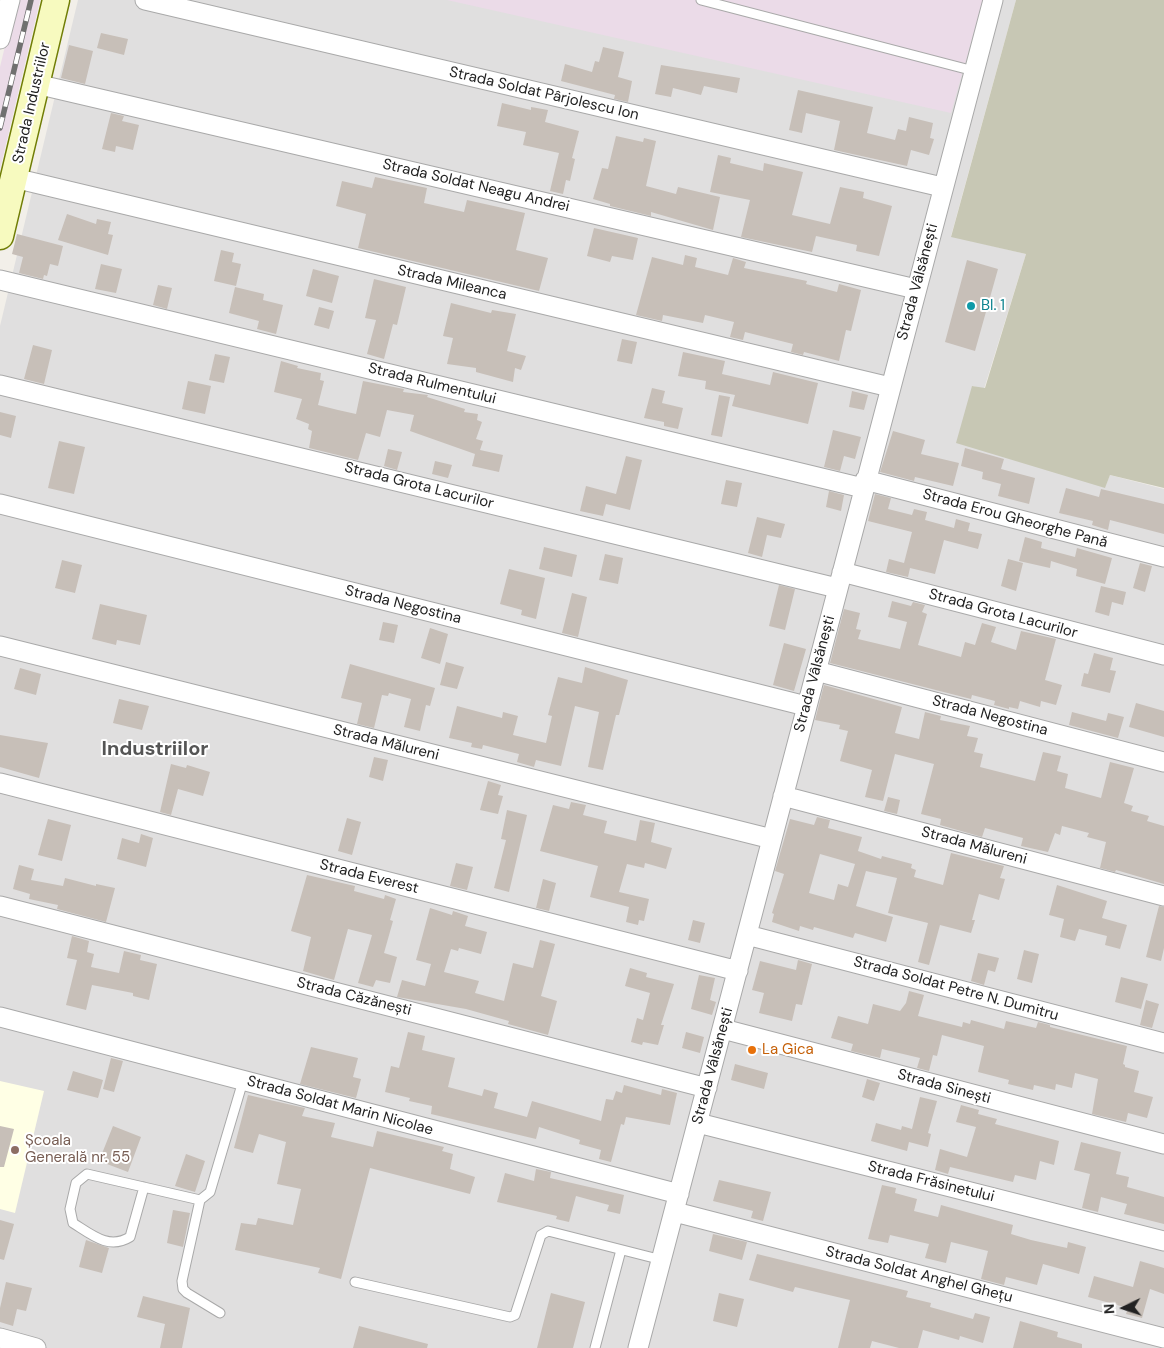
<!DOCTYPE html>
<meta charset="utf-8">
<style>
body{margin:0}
#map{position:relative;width:1164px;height:1348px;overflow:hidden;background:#f2efe9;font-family:"DM Sans",sans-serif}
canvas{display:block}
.north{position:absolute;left:1099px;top:1283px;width:50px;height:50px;-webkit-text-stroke:4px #fff;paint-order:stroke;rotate:266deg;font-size:14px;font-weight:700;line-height:20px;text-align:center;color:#222}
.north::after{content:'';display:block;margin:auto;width:18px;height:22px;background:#222;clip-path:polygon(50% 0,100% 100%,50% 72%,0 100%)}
</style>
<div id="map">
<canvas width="1164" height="1348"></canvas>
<div class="north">N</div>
</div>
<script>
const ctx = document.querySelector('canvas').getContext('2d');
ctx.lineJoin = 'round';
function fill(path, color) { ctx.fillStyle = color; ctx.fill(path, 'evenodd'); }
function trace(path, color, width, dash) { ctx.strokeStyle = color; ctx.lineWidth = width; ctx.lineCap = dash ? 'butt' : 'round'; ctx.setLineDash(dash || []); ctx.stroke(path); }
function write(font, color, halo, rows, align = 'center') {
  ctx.font = font + ' "DM Sans",sans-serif'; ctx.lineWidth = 4; ctx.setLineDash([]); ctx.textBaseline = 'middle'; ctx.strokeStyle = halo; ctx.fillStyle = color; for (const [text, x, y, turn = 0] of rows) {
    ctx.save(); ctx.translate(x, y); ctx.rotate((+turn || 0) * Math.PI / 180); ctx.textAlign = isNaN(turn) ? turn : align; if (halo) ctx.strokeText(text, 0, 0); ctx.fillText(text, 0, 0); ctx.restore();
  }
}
fill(new Path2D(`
 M78,0H1016L951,236L1026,254L984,389L972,386L1105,487L1110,475L1164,489V1348H0V326Z`), '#e0dfdf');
fill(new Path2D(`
 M16,0H40L0,169V67Z
 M447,0H983L951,113Z`), '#ebdbe8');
fill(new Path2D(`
 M0,1081L44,1091L15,1213L0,1209Z`), '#ffffe5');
fill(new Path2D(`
 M1016,0H1164V488L1110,475L1105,488L956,443L972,386L985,388L1026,254L951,237Z`), '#c7c7b4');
fill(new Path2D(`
 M101,33L128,39L124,55L97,48Z
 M69,45L93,51L85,84L61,78Z
 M603,47L624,52L618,77L632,81L628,102L614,99L615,95L561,81L565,64L592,72L595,61L599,62Z
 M661,65L740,78L737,93L704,86L701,95L673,88L671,97L655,94Z
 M798,90L873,107L867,133L895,140L898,129L906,131L909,117L933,123L930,138L934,139L929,155L911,150L907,166L834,150L840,121L806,113L802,133L789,130Z
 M502,103L531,110V107L548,110L545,122L579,131L572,158L575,159L570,181L566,180L563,194L550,191L559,153L523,145L526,132L497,126Z
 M111,113L124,116L122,121L139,125L133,150L116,146L115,152L102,149Z
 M616,136L643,142L644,138L656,141L646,186L676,194L678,187L720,197L713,230L651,212V216L610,206V204L593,199L602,168L608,169Z
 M718,155L731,158L730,163L763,171L764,163L803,172L792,215L830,224L840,187L864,192L863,198L892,206L879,256L856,251L857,245L816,236L812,252L741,237L750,200L710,192Z
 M375,177L427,188L424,203L464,212L467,200L525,213L516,250L548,258L539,291L358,248L366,214L336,206L342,181L372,188Z
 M67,214L96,224L97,219L111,222L108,234L113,235L108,255L58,240Z
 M594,228L638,238L633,260L612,256L610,262L587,256Z
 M17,234L63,246L58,266L50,264L47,276L44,275L43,279L19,273L23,257L12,254Z
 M221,250L234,253L232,262L241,264L236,286L214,281Z
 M685,255L697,258L695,267L728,275L733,258L746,262L744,268L807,281L806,284L837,292L839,284L861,290L851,331L846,330L839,361L804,352L803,355L791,352L793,344L745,332L743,340L730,337L734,322L705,315L703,323L663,315L662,321L636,315L652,257L683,265Z
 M967,260L998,269L975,351L945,342Z
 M101,264L122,269L116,293L95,289Z
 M313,269L339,276L332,303L306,296Z
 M374,279L406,287L397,325L393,324L384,359L367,354L376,320L365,318Z
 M158,285L172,288L167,309L153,305Z
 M235,287L264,294L263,300L283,305L276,334L257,329L259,321L229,313Z
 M451,303L491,313L492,310L516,314L507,351L526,356L521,370L515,368L513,382L476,372V368L447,364L453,338L443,336Z
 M319,307L334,311L329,329L314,325Z
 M622,339L637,342L632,364L617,361Z
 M33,345L52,350L44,384L24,379Z
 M683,352L725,361L722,374L770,385L773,372L818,383L808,424L732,406L735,395L705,389L706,381L678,376Z
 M215,354L230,357L224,383L209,380Z
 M281,361L298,366L297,368L321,373L320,380L324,381L318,405L338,410L356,414L363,381L404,389L403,392L428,395L427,397L465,409L464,412L478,414L477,420L482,422L476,439L483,441L480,450L503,455L499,472L472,466L475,454L410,431L414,415L387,410L380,437L366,433L358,460L309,448L312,431L308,429L309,424L296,419L302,399L274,392Z
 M188,381L211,386L205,414L182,409Z
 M652,388L665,391L662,403L683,408L678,429L664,426V422L644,418Z
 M852,391L868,395L864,410L849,407Z
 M719,395L730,397L722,437L711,435Z
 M0,412L16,416L11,438L0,435Z
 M833,430L861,437L855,459L844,456L840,471L824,467Z
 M893,431L925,440L921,454L959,463L953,486L915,477L914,481L880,472Z
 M59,441L85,447L74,494L48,488Z
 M965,448L1004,459L1001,469L1035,478L1029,504L998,496L1001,484L982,479L983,472L961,466Z
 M388,449L402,452L397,470L384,466Z
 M626,456L642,460L630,510L606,504L603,516L580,511L586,486L616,494Z
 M435,461L452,465L448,478L432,474Z
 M726,480L742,483L737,507L721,504Z
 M1066,488L1099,497L1101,489L1164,504V534L1110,520L1108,530L1092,525L1093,521L1059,513Z
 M829,491L844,495L841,511L826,507Z
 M875,494L891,498L888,509L912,515L914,509L927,512L925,520L954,528L956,519L970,523L968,531L982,534L978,549L944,540L935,574L910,568L908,577L886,572L889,559L904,563L912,532L868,521Z
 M757,517L785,524L781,538L767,535L762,557L748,553Z
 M1025,537L1042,542L1041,548L1075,557L1077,548L1112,558L1105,584L1076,576L1077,569L1051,561L1050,568L1019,561Z
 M544,547L577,555L572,577L539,569Z
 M605,554L623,558L618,584L599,580Z
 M1008,559L1023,563L1016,591L1001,586Z
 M62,560L82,565L75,593L55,588Z
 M1140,563L1152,566L1145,592L1133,588Z
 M509,569L545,578L536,619L521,615L522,610L500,604Z
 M779,585L795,589L785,630L769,626Z
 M1101,586L1126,592L1123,605L1112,602L1109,616L1095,612Z
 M572,593L587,597L578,637L562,633Z
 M892,601L911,606L913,602L925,605L922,612L927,614L918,645L961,657L965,642L975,645L982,623L996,627L991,642L1016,650L1021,631L1056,639L1045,680L1062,685L1056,705L1041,701L1040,707L1020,701L1018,709L1009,707V709L994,705L995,701L972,695L971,699L830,663L844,609L860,613L856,629L861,630L858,639L900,649L907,622L888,617Z
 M100,604L147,615L140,645L117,640L116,645L92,639Z
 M383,622L398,625L394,643L379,640Z
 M430,628L448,634L440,664L421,658Z
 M784,643L806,649L794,691L773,685Z
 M1094,653L1113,658L1110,670L1116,671L1110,693L1081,686L1084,673L1088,674Z
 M446,662L464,667L457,689L440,685Z
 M350,664L435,688L430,706L426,705L420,731L404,727L411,699L389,693L388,696L382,695L374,728L357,724L362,703L341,698Z
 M585,667L628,680L619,715H616L603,770L588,767L599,712L575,706L561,766L536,760L534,767L517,762L519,754L483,745L482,749L471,747L472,743L449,738L457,706L502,718L503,712L518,716L513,735L546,743L552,716L548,715L558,677L582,683Z
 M20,668L41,674L36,695L14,689Z
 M824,685L902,707L895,733L919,739L925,712L941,716L940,720L970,726L967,736L978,738L974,752L983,754L980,767L1035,781L1043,752L1061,756L1057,771L1068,774L1065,788L1101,798L1110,762L1134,768L1124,803L1133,806L1131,811L1149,816L1147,821L1164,826V884L1116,870L1115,872L1100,868L1106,842L1087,837L1089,833L1062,826L1060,835L1055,833L1048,852L1021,846L1023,838L985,828L982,837L940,825L941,819L921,814L934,764L895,754L883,801L865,797L872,770L840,761L848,731L839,729L840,725L815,720Z
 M119,699L149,706L142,730L113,723Z
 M1136,703L1164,711V737L1129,727Z
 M1072,712L1106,721L1108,713L1124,717L1118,738L1069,725Z
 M0,735L48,743L39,778L0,767Z
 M374,757L388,760L383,781L369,777Z
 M171,764L186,768L187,765L210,772L203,796L178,789L171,815L160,812Z
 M488,781L501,785L498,795L503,796L498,814L480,810Z
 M888,797L900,800L897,814L884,811Z
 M571,802L586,805L583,815L607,821L604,833L636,841L640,820L655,823L651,842L672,848L666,869L645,863L644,868L627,864L619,892L649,899L644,921L639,920L638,925L626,922L629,907L590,897L598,866L540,851L553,805L569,809Z
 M507,810L527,815L509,892L494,888L506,840L501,839Z
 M817,817L830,820L828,828L862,837L858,851L881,859L882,856L912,864L911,868L916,870L914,877L943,885L951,853L1004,866L1000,878L1005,879L999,900L979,894L972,920H975L971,933L940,925L929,965L918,962L928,923L888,913L897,878L866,871L856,906L893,917L886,942L855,933L853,938L814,927L813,930L800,926L799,931L772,922L774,914L772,913L784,874L775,871L790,819L814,825ZM820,854L855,864L848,887L838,884L834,900L809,893Z
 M347,818L361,822L352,855L338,851Z
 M48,819L71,825L62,861L38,855Z
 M141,834L153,838L146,867L117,859L122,838L139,843Z
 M456,863L473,867L467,890L450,886Z
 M19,865L34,869L31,880L63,886L65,878L96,886V884L115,888L106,922L57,909L58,905L29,899L30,894L13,889Z
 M307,875L355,886L354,891L384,899L385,895L396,899L390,920L393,921L384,953L397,957L390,983L376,980L373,987L358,983L372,935L348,929L334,980L303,971L311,937L291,931Z
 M543,879L556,883L549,911L536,908Z
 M1057,885L1107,901L1102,918L1127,925L1120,949L1105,945L1107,936L1079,929L1075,941L1060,937L1064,919L1049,915Z
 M1159,906L1164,907V948L1161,961L1146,957Z
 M430,908L452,915L453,911L468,916L465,926L487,932L481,954L459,948L458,951L451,949L444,972L479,981L475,993L504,1001L513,963L533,968L540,940L555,944L541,996L557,1001L548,1035L508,1024L509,1021L466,1009L397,997L402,980L425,986L431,964L416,960Z
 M693,920L705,923L700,943L688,940Z
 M72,936L89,941L87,952L94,954L91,967L119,973L124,951L141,955L140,960L157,964L149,1000L133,996V993L92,985L86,1010L66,1005L77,960L67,958Z
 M1024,950L1039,954L1032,983L1017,979Z
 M978,953L999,958L995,972L988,970L984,985L971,981Z
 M798,960L812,964L802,1005L796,1004L792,1021L759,1013L764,993L752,990L760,961L796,970Z
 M630,968L647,973L646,977L674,984L661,1025H664L658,1045L643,1042L642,1045L631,1042L637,1018L643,1020L650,993L625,986Z
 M699,975L715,978L710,1000L716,1002L712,1015L691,1009Z
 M1121,977L1148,984L1141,1009L1115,1002Z
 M909,991L924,995L918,1016L962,1027L963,1022L970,1024L971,1020L1004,1029L1006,1021L1036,1028L1038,1022L1050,1025V1027L1127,1046L1123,1064L1125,1065V1067L1139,1071L1134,1092L1153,1097L1147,1118L1128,1113L1126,1122L1092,1114L1098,1079L1075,1073L1072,1088L1056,1084L1055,1090L1034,1085L1033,1090L1008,1084L1009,1080L978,1072L984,1046L942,1035L937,1056L933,1055L929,1071L917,1068L920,1058L882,1049L880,1058L851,1051L853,1044L831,1038L838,1016L868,1024L873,1004L900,1011L906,1003Z
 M1146,1000L1159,1004L1152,1028L1140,1025Z
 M408,1032L425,1036L422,1050L455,1058L448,1087L482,1096L484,1089L498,1093L494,1108L527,1117L532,1101L601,1121L606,1099L613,1100L616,1091L622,1093L624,1085L661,1095L662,1089L677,1093L670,1125L626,1117L624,1125L621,1124L611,1162L599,1159L601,1150L579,1144L580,1140L539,1127L536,1139L431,1114L432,1106L409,1101L410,1098L385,1092L391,1066L399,1068Z
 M686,1032L704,1037L700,1053L682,1048Z
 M311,1047L358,1058L353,1077L361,1079L356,1098L300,1084Z
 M111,1058L123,1061L114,1092L103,1089Z
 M735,1064L768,1073L764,1089L731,1080Z
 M73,1071L103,1080L98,1098L67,1090Z
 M867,1079L880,1083L874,1101L862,1097Z
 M248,1095L305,1108L302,1116L335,1123L331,1137L373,1147L377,1131L444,1147L442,1151L453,1154L450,1169L475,1177L470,1194L370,1168L341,1279L318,1273L320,1268L235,1250L241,1223L256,1225L258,1218L293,1225L301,1189L277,1184L286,1142L259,1134L253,1153L234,1148Z
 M920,1097L937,1101L928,1133L931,1134L928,1147L909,1142L907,1151L871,1141L876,1123L901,1130L902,1126L912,1129Z
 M961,1105L979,1110L978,1114L997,1119L995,1124L1059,1141L1054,1165L1040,1161L1036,1180L1015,1175L1013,1182L950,1167L948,1174L935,1170L940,1149L967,1157L976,1127L956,1122Z
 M0,1126L14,1129L4,1167H0Z
 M113,1126L141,1137L128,1172L99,1161Z
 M1081,1142L1121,1152L1116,1174L1129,1177L1127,1187L1164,1197V1224L1124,1214L1127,1204L1101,1197L1098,1212L1082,1208L1090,1174L1074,1170Z
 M186,1154L205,1161L195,1192L175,1186Z
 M536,1169L551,1172L550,1178L624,1195L620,1214L607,1211L609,1205L576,1196L569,1222L556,1219L557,1216L497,1202L505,1173L534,1181Z
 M719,1180L771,1192L763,1221L751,1218L753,1211L713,1201Z
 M882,1185L896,1188L895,1193L917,1199L914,1211L938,1217L941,1205L1013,1225L1011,1234L1031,1240L1067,1248L1068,1242L1086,1247L1079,1274L1043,1264L1037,1285L1006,1277L1004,1285L981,1279L988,1251L951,1242L946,1263L925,1258L929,1244L890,1235L888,1243L868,1239Z
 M173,1210L190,1213L183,1247L167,1243Z
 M0,1220L14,1224L4,1260L0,1259Z
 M713,1234L747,1242L742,1260L709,1251Z
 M86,1240L109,1248L102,1273L79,1267Z
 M757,1254L908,1291L906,1297L931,1303L930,1307L973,1319L975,1313L990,1317L983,1343L960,1336L959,1340L923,1330L918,1348H899L872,1341L870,1348H838L850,1300L795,1287L793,1292L749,1280Z
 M1140,1261L1164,1268V1294L1150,1289L1142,1318L1126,1314L1128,1308L1088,1297L1094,1276L1133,1287Z
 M6,1282L32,1288L26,1311L17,1309L13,1326L0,1322V1308Z
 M551,1293L585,1302L573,1348H537Z
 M719,1293L744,1299L737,1327L713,1321Z
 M143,1296L190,1308L182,1348H160L165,1324L137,1317Z
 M1020,1321L1058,1332L1057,1337L1082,1344V1348H1013Z
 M359,1326L428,1344L427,1348H353Z`), '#c7bfb8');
const service = new Path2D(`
 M701,0L974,71
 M144,1187L130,1237C109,1250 92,1235 73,1223L70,1209L76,1183L87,1174L200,1200
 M355,1282L510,1317L515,1315L541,1235L548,1231L662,1260
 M220,1313L187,1293L183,1289L182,1281L200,1200L210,1192L243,1081
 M595,1348L621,1250`);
const minor = new Path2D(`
 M145,0L942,187
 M0,39L10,0
 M36,84L916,289
 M14,178L890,387
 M0,280L863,488
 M0,385L837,588
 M865,480L1164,557
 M0,504L806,706
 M842,572L1164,655
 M0,646L772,839
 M816,671L1164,762
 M0,783L738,971
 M783,796L1164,896
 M0,906L707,1088
 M747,935L1164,1043
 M0,1017L679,1194
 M723,1029L1164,1144
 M698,1123L1164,1241
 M675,1212L1164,1338
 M0,1338L36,1348
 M638,1348L993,0`);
const secondary = new Path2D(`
 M0,236L56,0`);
trace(service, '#a9a9a9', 11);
trace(minor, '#a9a9a9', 21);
trace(secondary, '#707d05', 29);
trace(service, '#fff', 9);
trace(minor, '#fff', 19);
trace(secondary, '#f7fabf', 26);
const rail = new Path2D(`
 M0,128L31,0`);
trace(rail, '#707070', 5.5);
trace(rail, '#fff', 4, [11]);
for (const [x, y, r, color] of [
 [971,306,5,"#0f9aa8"],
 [752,1050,5,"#e8710a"],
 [15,1150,5,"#8d6e63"]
]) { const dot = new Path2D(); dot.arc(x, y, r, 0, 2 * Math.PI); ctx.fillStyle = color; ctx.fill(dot); trace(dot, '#fff', 2); }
write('15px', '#222', '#fff', [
 ["Strada Soldat Pârjolescu Ion",544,94,13],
 ["Strada Industriilor",32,103,-77],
 ["Strada Soldat Neagu Andrei",476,186,13],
 ["Strada Vâlsănești",918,282,-75],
 ["Strada Mileanca",452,283,13],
 ["Strada Rulmentului",432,384,14],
 ["Strada Grota Lacurilor",419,486,14],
 ["Strada Erou Gheorghe Pană",1015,519,15],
 ["Strada Negostina",403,605,14],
 ["Strada Grota Lacurilor",1003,614,15],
 ["Strada Vâlsănești",815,674,-75],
 ["Strada Negostina",990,716,15],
 ["Strada Mălureni",386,743,14],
 ["Strada Mălureni",974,846,15],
 ["Strada Everest",369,877,14],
 ["Strada Soldat Petre N. Dumitru",956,989,15],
 ["Strada Căzănești",354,997,14],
 ["Strada Vâlsănești",713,1066,-75],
 ["Strada Sinești",944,1087,15],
 ["Strada Soldat Marin Nicolae",340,1106,15],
 ["Strada Frăsinetului",931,1182,14],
 ["Strada Soldat Anghel Ghețu",919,1275,14]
]);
write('15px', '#0d838f', '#fff', [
 ["Bl. 1",981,306]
], 'left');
write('15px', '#c56008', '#fff', [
 ["La Gica",762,1050]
], 'left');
write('15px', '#785e54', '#fff', [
 ["Școala",25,1141],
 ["Generală nr. 55",25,1158]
], 'left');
write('bold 20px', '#555', '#fff', [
 ["Industriilor",155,750]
]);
</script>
